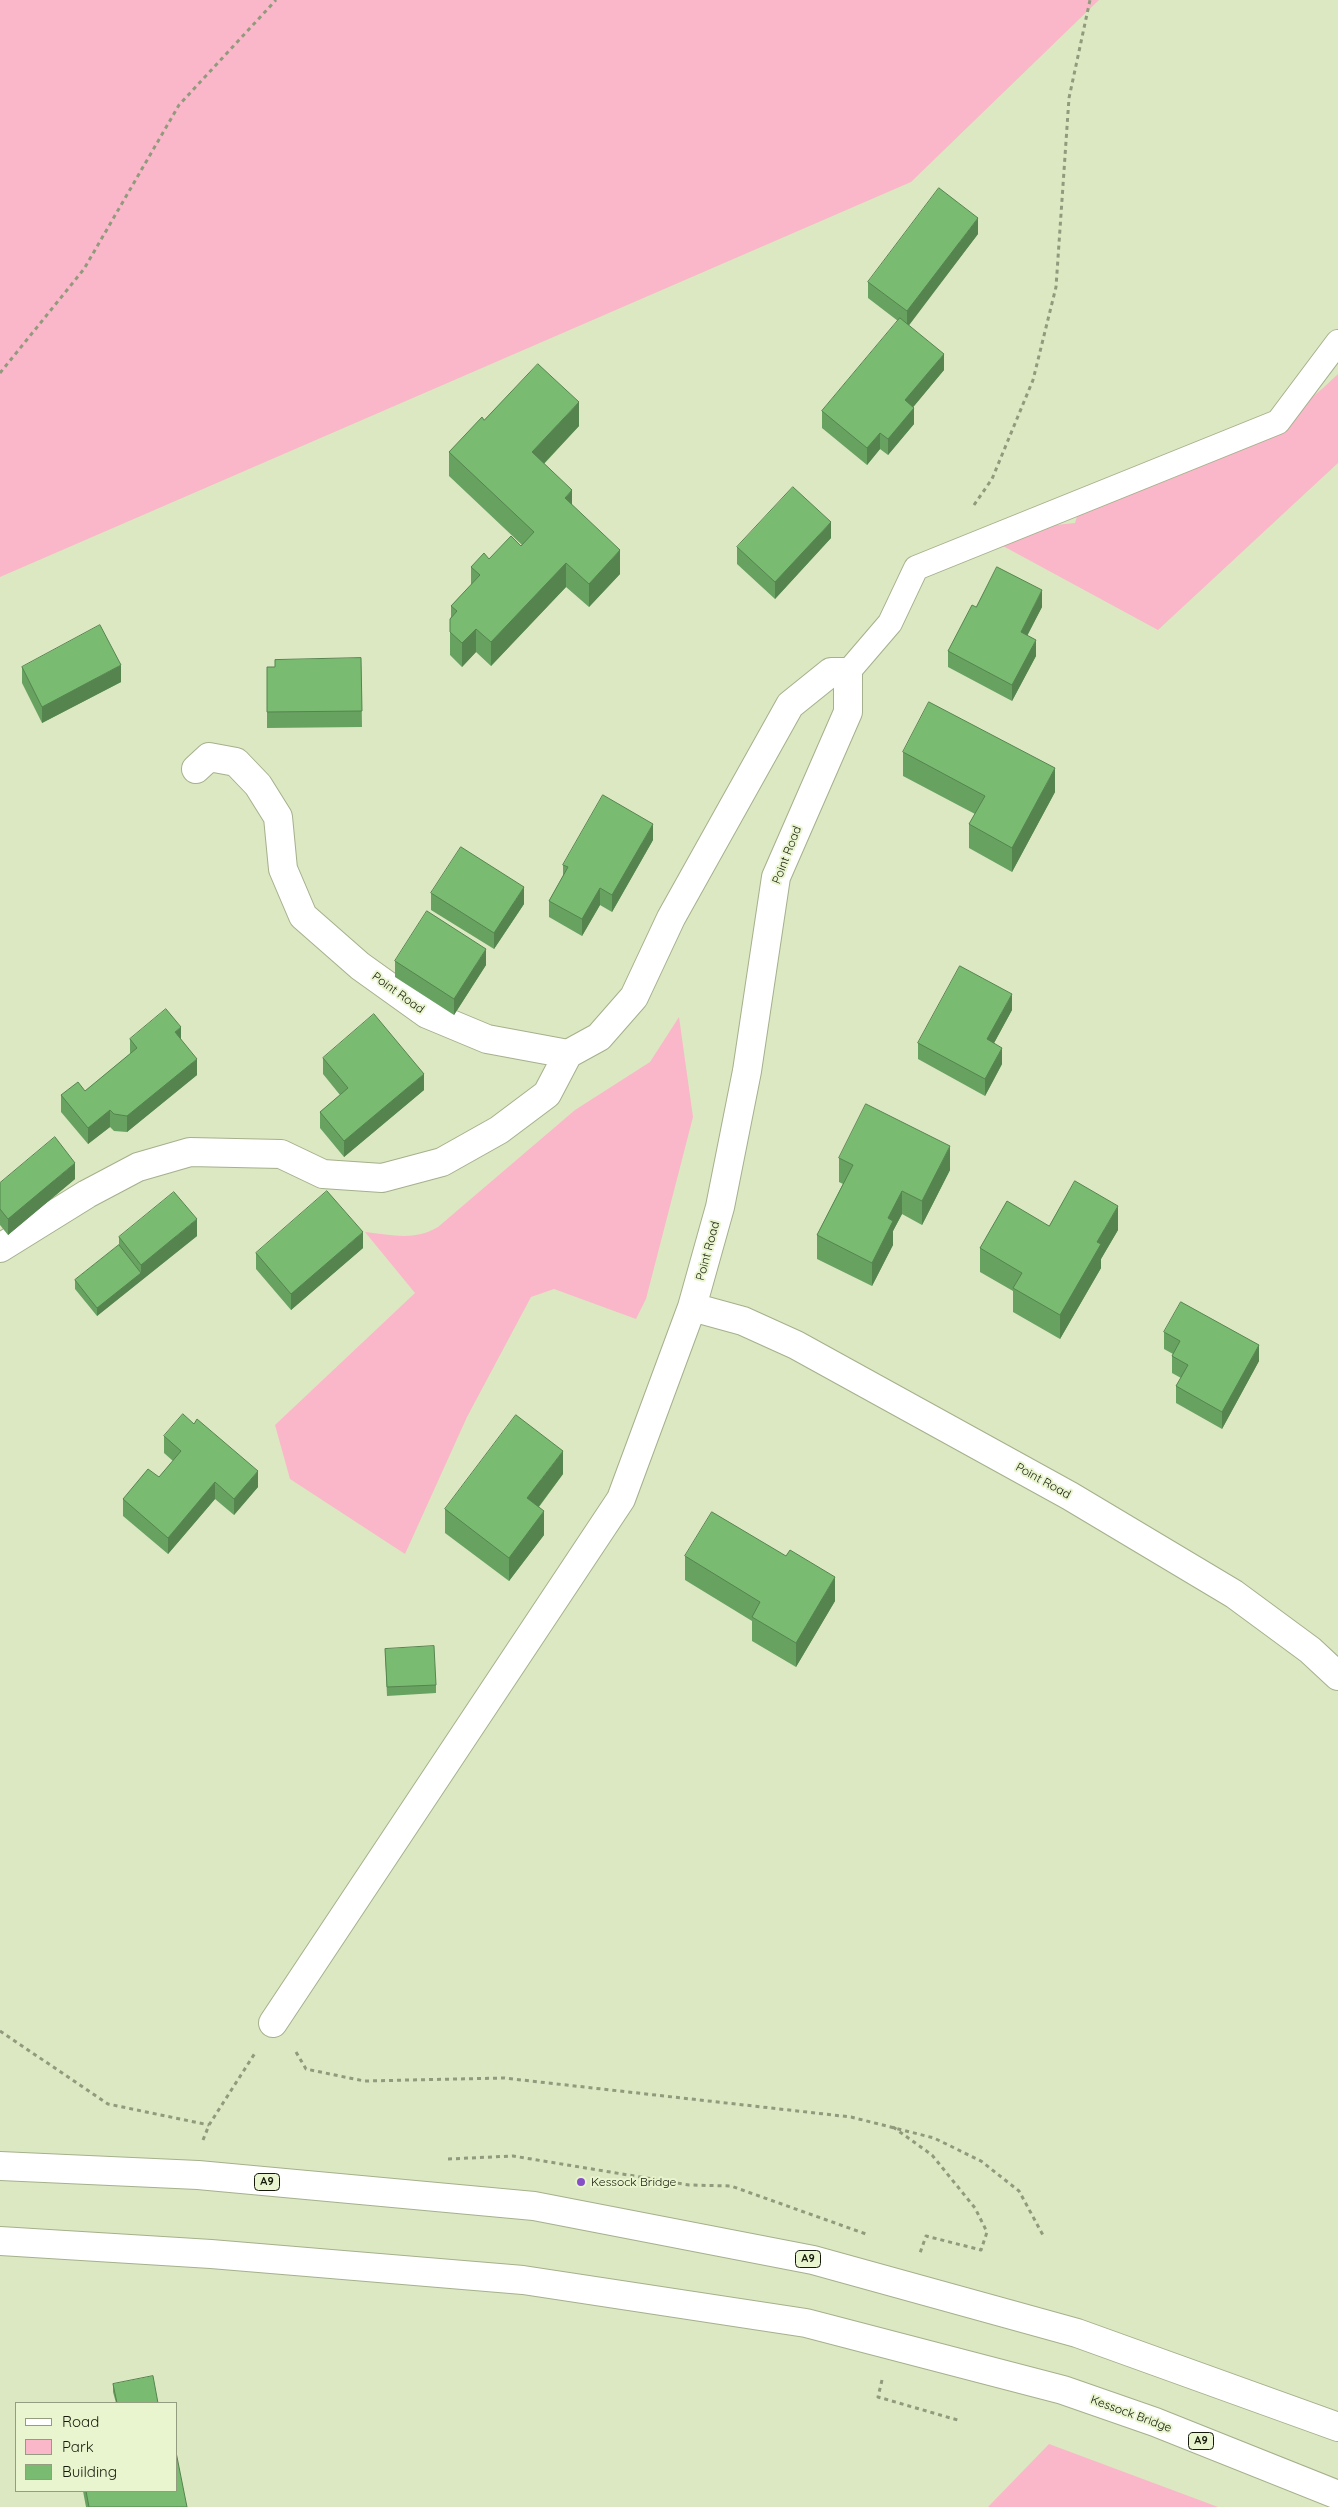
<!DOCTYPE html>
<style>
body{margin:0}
#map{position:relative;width:1338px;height:2507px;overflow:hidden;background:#dce8c2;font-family:Quicksand,sans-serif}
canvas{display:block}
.legend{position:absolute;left:15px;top:2402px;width:162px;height:90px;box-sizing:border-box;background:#e9f5ce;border:1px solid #949d80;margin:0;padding:6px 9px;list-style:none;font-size:15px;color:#15190b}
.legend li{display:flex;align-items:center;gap:10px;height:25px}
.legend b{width:25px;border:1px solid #949d80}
</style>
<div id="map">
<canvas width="1338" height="2507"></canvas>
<ul class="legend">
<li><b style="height:6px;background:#fff"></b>Road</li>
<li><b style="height:14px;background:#fab7c9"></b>Park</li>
<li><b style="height:14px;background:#79bc71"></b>Building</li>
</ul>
</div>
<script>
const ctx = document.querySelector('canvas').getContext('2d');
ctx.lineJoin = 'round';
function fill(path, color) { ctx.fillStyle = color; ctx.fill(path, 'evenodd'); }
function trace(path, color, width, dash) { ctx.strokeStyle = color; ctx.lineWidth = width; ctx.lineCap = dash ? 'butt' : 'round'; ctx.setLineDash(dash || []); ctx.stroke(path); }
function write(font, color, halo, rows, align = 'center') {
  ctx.font = font + ' Quicksand,sans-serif'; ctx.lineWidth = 4; ctx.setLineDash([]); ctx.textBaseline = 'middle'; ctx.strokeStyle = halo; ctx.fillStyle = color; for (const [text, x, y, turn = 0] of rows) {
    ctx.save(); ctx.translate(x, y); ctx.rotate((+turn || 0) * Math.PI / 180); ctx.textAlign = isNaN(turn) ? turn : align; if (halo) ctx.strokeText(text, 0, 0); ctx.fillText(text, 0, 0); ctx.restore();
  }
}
fill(new Path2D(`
 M0,0H1099L911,182L0,577Z
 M1338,374V463L1158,630L979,533L1075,523L1078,513C1120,497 1163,484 1203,465C1253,442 1299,412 1338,374Z
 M679,1017L693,1117L646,1299L636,1319L554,1289L531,1297L467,1417L405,1554L290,1479L275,1425L415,1293L365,1232C392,1235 415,1241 438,1227L575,1110L650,1062Z
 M1049,2444L1218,2507H988Z`), '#fab7c9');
const lane = new Path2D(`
 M848,672L890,623L916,568L1278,422L1338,342`);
const street = new Path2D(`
 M196,769L209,757L236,762L258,785L278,817L283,869L303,916L360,966L427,1014L487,1039L568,1054L599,1037L634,997L671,918L790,705L831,672H848V712L776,877L747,1071L720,1207L692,1307L621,1499L273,2023
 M0,1248L87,1194L138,1167L190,1152L281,1154L323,1174L382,1178L442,1162L499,1130L547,1094L568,1054
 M692,1307L743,1321L796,1345L1070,1496L1234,1594L1310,1650L1338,1676`);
const highway = new Path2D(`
 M0,2166L198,2175L534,2206L813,2260L1077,2333L1338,2427
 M0,2241L211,2254L523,2280L806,2323L1063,2390L1155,2422L1338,2495`);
trace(lane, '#a5b08c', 26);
trace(street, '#a5b08c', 30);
trace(highway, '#a5b08c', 30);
trace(new Path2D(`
 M0,373L84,269L179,105L276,0
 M974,505L992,479L1033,380L1056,287L1069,98L1090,0
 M0,2031L108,2104L209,2125
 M296,2052L306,2069L364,2081L504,2078L851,2117L934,2138L981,2161L1019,2191L1044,2237
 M893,2127L932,2155L975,2208L987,2232L981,2250L926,2236L920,2253
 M203,2140L209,2125L255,2053
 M448,2159L513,2156L689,2185L731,2186L866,2234
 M882,2380L878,2397L961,2421`), '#919a7d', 3, [4, 4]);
trace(lane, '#fff', 24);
trace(street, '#fff', 28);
trace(highway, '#fff', 28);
fill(new Path2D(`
 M978,234L908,325L944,370L913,407L914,424L888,455L880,449L867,465L822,428V411L898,321L868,298V282Z
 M484,420L579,426L544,464L620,574L589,607L566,587L491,666L476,652L462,667L450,655V619L451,617V606L471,585V567L522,545L449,476V452Z
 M831,538L775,599L737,564V547Z
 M976,607H1042L1027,635L1036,656L1012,701L948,667V651Z
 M361,658L362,727L267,728V667H275Z
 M22,667L121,682L42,723L22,683Z
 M903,752L1055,792L1012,872L969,848V824L975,814L903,776Z
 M653,840L612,912L600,905L582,936L549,917V901L563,876V865Z
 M431,893L524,904L494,949L431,910Z
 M395,961L486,965L454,1015L395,977Z
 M1012,1010L994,1043L1002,1064L985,1096L918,1059V1043Z
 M130,1039H181L197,1075L127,1132L114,1131L110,1127L88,1144L61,1112V1095L85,1091L130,1054Z
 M323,1058L424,1090L344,1157L320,1128V1112L340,1095L323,1074Z
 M839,1158L950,1170L922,1225L902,1214L893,1231V1245L872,1286L817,1259V1235L843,1184L839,1182Z
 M75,1179L8,1235L0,1225V1183Z
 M1049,1226L1118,1230L1101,1259V1268L1060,1339L1013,1312V1291L980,1272V1248Z
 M197,1236L97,1316L75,1289V1280L119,1245V1237Z
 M363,1248L291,1310L256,1269V1253Z
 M1164,1332L1259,1361L1222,1429L1176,1403V1386L1181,1378L1172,1373V1356L1173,1354L1164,1349Z
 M164,1436L258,1487L234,1515L215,1499L168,1554L123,1516V1499L159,1477L173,1461L164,1453Z
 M563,1474L539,1507L544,1535L509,1581L445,1533V1509Z
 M685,1556L835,1601L796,1667L752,1641V1621L685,1580Z
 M385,1649L436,1685V1693L387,1696Z
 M113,2384L158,2403H116L113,2392Z
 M83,2491H176L187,2507H86Z`), '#68a261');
fill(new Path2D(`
 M978,218V234L907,328V311Z
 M944,354V370L905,417V400Z
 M579,402V426L532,476V452Z
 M914,408V424L888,455V439Z
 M880,433V449L867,465V448Z
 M572,490V514L565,498Z
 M831,522V538L775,599V582Z
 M620,550V574L589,607V584Z
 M566,563V587L491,666V642Z
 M1042,590V607L1021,648V632Z
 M476,629V652L462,667V643Z
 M1036,640V656L1012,701V685Z
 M121,665V682L42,723V707Z
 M1055,768V792L1012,872V848Z
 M653,824V840L612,912V895Z
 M524,887V904L494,949V933Z
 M600,888V905L582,936V919Z
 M486,949V965L454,1015V999Z
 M1012,994V1010L987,1056V1039Z
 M181,1027V1044L175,1032Z
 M1002,1048V1064L985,1096V1079Z
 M197,1059V1075L127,1132V1116Z
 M424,1074V1090L344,1157V1141Z
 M110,1110V1127L88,1144V1128Z
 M950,1146V1170L922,1225V1201Z
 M75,1163V1179L8,1235V1219Z
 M902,1191V1214L893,1231V1245L872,1286V1263L888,1218Z
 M1118,1206V1230L1101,1259V1268L1060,1339V1315L1097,1242Z
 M197,1219V1236L97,1316V1308L141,1273V1265Z
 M363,1232V1248L291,1310V1294Z
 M1259,1345V1361L1222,1429V1412Z
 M563,1451V1474L527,1522V1498Z
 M258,1471V1487L234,1515V1499Z
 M215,1482V1499L168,1554V1538Z
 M544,1511V1535L509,1581V1558Z
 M835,1577V1601L796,1667V1643Z`), '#55844f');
const building = new Path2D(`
 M939,188L978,218L907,311L868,282Z
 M900,318L944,354L905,400L914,408L888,439L880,433L867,448L822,411Z
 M538,364L579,402L532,452L572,490L565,498L620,550L589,584L566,563L491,642L476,629L462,643L450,632V619L457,611L451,606L480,575L471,567L484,553L489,559L511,536L521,546L534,532L449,452L482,417L484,420Z
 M793,487L831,522L775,582L737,547Z
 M997,567L1042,590L1021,632L1036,640L1012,685L948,651L972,605L976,607Z
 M100,625L121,665L42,707L22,667Z
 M361,658L362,711L267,712V667H275V660Z
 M929,702L1055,768L1012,848L969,824L985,796L903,752Z
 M603,795L653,824L612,895L600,888L582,919L549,901L568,867L563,865Z
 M461,847L524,887L494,933L431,893Z
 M427,911L486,949L454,999L395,961Z
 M960,966L1012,994L987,1039L1002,1048L985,1079L918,1043Z
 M166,1009L181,1027L175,1032L197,1059L127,1116L114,1114L110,1110L88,1128L61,1095L78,1082L85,1091L137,1048L130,1039Z
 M374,1014L424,1074L344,1141L320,1112L348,1088L323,1058Z
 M866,1104L950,1146L922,1201L902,1191L888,1218L893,1221L872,1263L817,1235L853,1165L839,1158Z
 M55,1137L75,1163L8,1219L0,1209V1183Z
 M1075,1181L1118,1206L1097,1242L1101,1244L1060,1315L1013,1288L1022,1273L980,1248L1007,1201L1049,1226Z
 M327,1191L363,1232L291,1294L256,1253Z
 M174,1192L197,1219L141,1265L119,1237Z
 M119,1245L141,1273L97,1308L75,1280Z
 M1181,1302L1259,1345L1222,1412L1176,1386L1188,1365L1172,1356L1180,1341L1164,1332Z
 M183,1414L194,1424L197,1419L258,1471L234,1499L215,1482L168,1538L123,1499L148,1469L159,1477L181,1451L164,1436Z
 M516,1415L563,1451L527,1498L544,1511L509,1558L445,1509Z
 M712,1512L786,1556L790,1550L835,1577L796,1643L752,1617L760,1602L685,1556Z
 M434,1646L436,1685L387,1687L385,1649Z
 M153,2376L158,2403H117L113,2384Z
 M176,2452L187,2507H89L86,2491H176Z`);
fill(building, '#79bc71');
trace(building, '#55844f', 1);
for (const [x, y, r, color] of [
 [581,2182,5,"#864fc7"]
]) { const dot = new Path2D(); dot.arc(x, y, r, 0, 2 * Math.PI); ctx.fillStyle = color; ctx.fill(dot); trace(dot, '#e9f5ce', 2); }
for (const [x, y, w] of [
 [267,2182,25],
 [808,2259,25],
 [1201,2441,25]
]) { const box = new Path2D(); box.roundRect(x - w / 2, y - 8.5, w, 17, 4); ctx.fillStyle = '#e9f5ce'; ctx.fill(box); trace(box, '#15190b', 1); }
write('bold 11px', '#15190b', null, [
 ["A9",267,2182],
 ["A9",808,2259],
 ["A9",1201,2441]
]);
write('12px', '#15190b', '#e9f5ce', [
 ["Point Road",787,855,-69],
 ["Point Road",398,993,36],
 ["Point Road",708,1251,-75],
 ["Point Road",1043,1481,29],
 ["Kessock Bridge",1131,2414,20]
]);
write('12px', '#15190b', '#e9f5ce', [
 ["Kessock Bridge",591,2182]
], 'left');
</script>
